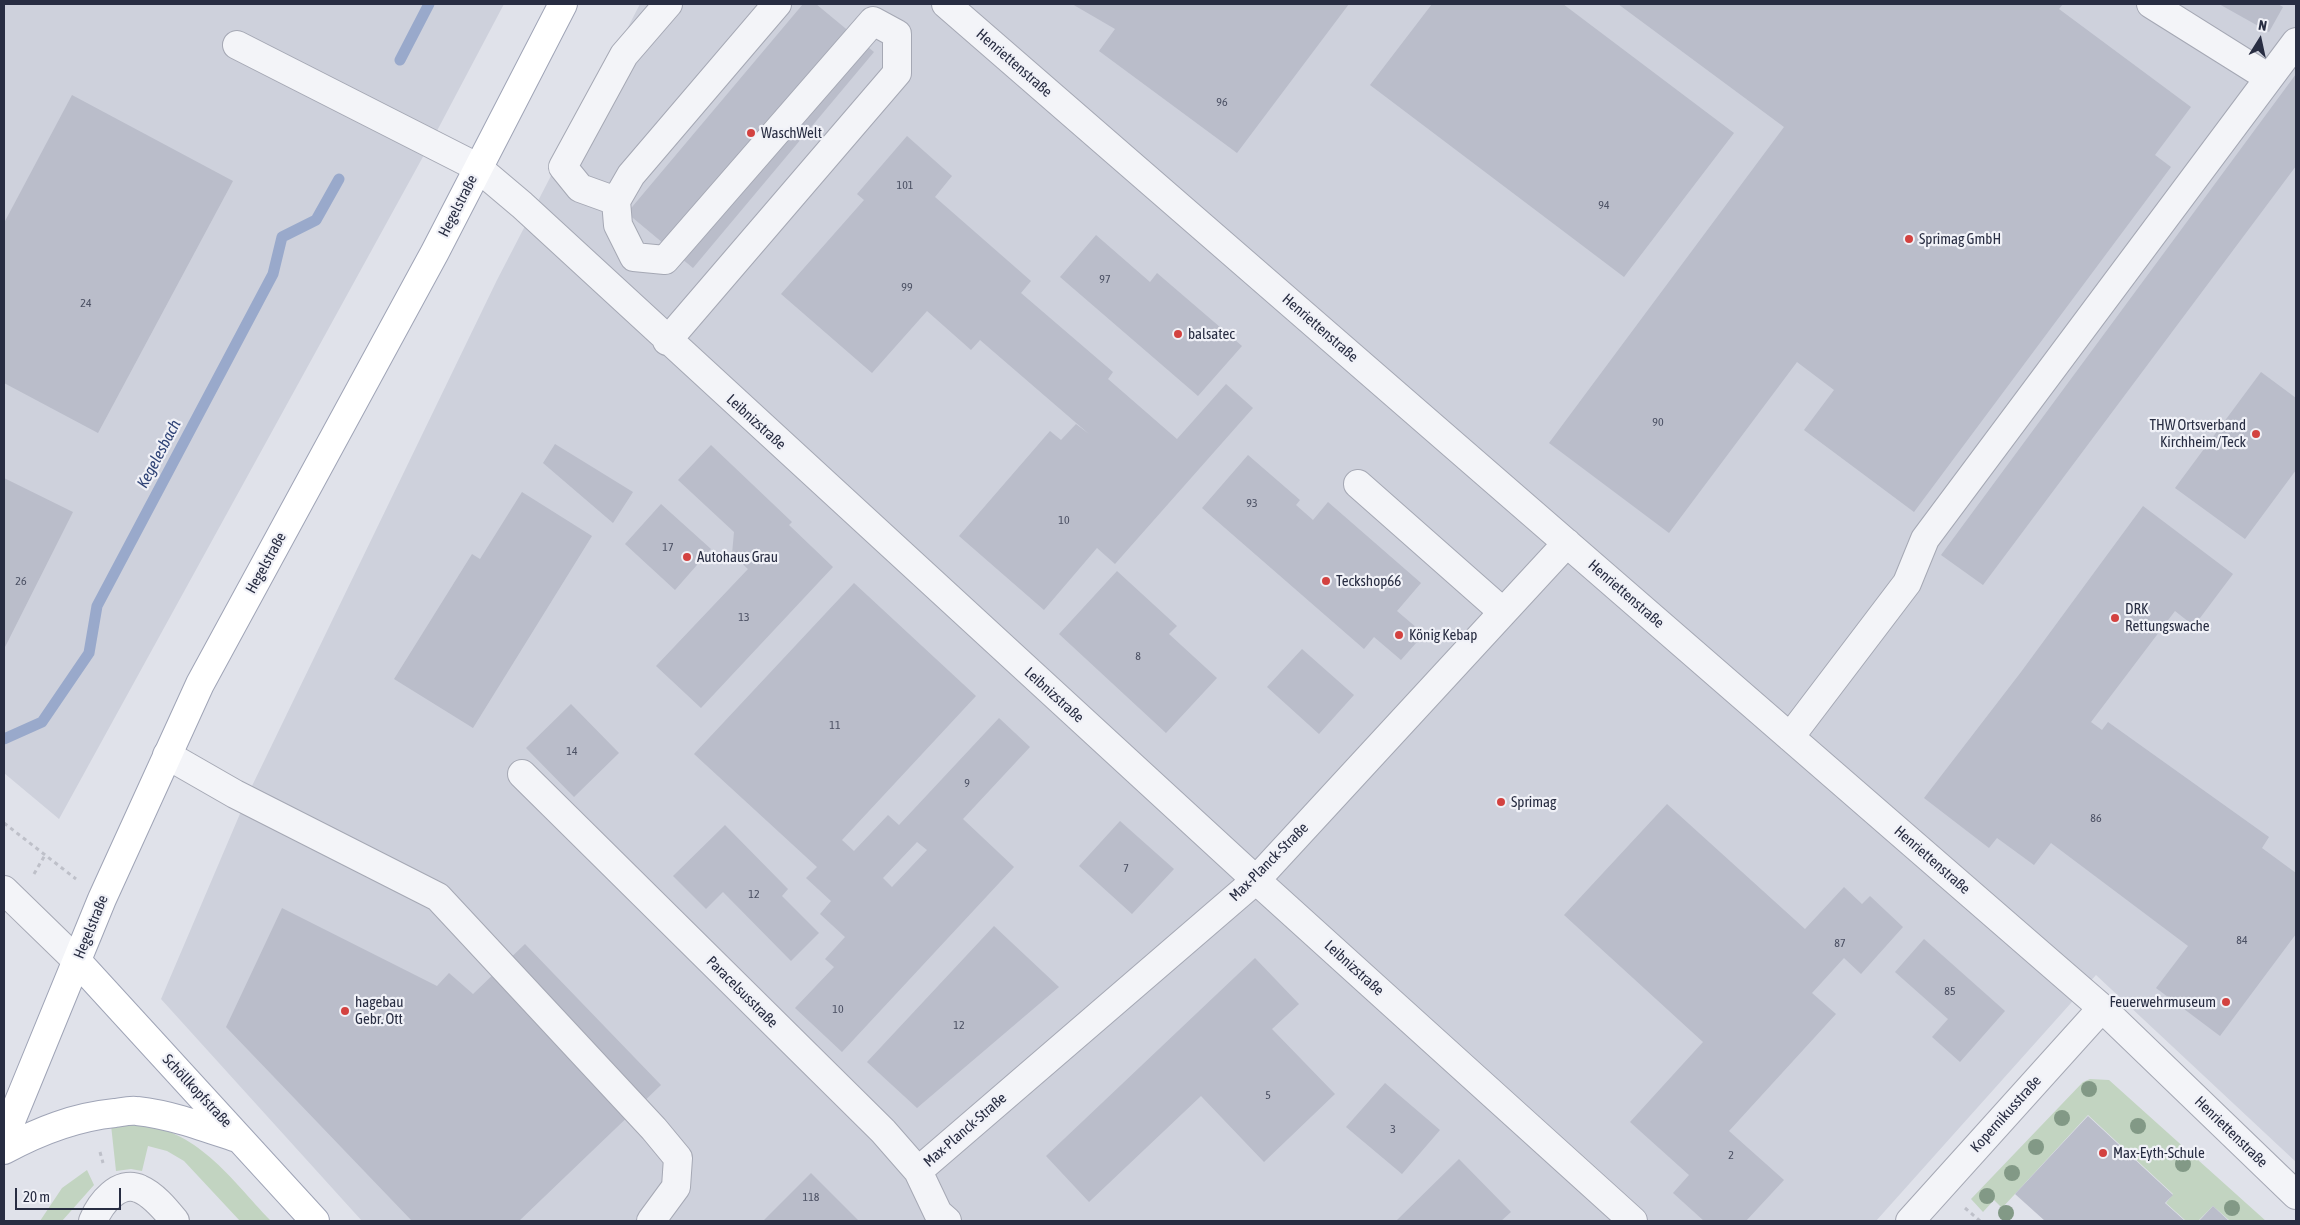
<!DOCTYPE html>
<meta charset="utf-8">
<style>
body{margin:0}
#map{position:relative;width:2300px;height:1225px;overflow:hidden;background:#e0e2ea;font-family:"Asap Condensed",sans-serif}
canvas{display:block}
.frame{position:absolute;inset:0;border:5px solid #282d42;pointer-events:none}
.north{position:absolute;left:2235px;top:15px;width:50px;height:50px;-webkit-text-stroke:4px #f0f1f7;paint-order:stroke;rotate:10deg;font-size:14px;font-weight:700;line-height:20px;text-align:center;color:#282d42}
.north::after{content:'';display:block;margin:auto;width:18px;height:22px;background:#282d42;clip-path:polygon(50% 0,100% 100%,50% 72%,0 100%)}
.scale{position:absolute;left:15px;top:1188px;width:106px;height:22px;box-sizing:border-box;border:2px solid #282d42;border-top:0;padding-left:6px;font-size:15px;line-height:18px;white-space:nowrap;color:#282d42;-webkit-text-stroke:4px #f0f1f7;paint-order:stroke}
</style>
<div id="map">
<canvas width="2300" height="1225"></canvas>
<div class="frame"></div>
<div class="north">N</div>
<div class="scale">20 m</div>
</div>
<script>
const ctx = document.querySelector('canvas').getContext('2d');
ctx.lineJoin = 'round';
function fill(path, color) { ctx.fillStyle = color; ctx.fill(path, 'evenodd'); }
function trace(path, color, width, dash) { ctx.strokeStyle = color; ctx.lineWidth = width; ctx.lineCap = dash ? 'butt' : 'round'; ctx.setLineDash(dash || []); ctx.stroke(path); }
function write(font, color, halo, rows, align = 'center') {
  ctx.font = font + ' "Asap Condensed",sans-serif'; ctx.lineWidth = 4.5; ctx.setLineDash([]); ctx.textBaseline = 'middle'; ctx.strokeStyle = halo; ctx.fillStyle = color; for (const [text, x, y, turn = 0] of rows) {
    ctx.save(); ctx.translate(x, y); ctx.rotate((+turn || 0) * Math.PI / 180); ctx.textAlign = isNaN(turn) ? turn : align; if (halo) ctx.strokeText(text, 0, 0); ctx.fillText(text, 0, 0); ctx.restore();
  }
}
fill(new Path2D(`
 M4,4H504L430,144L59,819L4,773Z
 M640,4H2296V1162L2096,975L1876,1221H362L161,999L251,788L497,280Z`), '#ced1dc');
fill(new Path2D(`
 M2090,1079L2109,1080L2266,1221H2230L2213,1206L2198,1221H2186L2166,1203L2173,1194L2088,1115L2002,1208L1994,1200L1983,1212L1971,1199L2083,1082Z
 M133,1123C198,1129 229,1177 271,1221H240L184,1161L167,1151L148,1146L142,1171L131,1169L116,1171L111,1125Z
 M87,1170L94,1185L62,1221H40L62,1188Z`), '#c2d4c1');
trace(new Path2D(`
 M400,60L429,4
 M4,739L42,722L89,653L97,606L273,274L282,237L316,220L339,179`), '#99a9cb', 11);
fill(new Path2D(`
 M803,4H816L874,52L693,268L627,213Z
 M1072,4H1349L1237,153L1099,51L1115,29Z
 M1432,4H1563L1734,133L1624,277L1370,85Z
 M1618,4H2063L2059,9L2191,107L2155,155L2171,167L1914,512L1804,430L1834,390L1797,362L1669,533L1549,443L1784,127Z
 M2219,4H2278L2283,7L2269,32Z
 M2296,74V166L1983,585L1941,555Z
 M72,95L233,181L98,433L4,383V223Z
 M907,136L952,176L935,197L1031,281L1021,293L1113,372L1108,379L1177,439L1226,384L1253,408L1115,564L1097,548L1044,610L959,536L1050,431L1061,440L1076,424L1089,434L980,340L971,350L927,311L872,373L781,294L864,200L857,194Z
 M1096,235L1150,282L1157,273L1242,346L1198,396L1060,277Z
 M2261,372L2296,398V470L2245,539L2175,488Z
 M555,444L633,492L613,523L543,463Z
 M711,445L792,522L789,525L833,567L701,708L656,666L748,569L732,554L734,532L678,480Z
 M1248,455L1300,500L1296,505L1313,520L1328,502L1421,583L1397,611L1424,634L1401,660L1374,637L1364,649L1202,508Z
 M4,478L73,512L4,649Z
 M522,492L592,536L473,728L394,679L472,554L480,559Z
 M661,504L711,549L675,590L625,544Z
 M2143,506L2233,574L2194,626L2175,611L2091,722L2102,730L2108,722L2269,837L2262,848L2296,873V934L2220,1036L2156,988L2188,946L2051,843L2034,865L1997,838L1989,848L1924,798L2021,672Z
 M1117,571L1177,626L1169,634L1217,678L1166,733L1059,634Z
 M854,583L976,696L842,840L854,851L888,815L899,825L999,718L1030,747L963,819L1014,867L842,1052L795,1008L834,967L825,959L845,937L820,914L831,901L806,878L817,867L694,754ZM917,842L927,850L892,887L883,878Z
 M1302,649L1354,695L1319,734L1267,687Z
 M571,704L619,753L574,797L526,748Z
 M1667,804L1805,929L1844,887L1862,904L1870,896L1903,927L1861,974L1844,958L1812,993L1836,1014L1729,1131L1784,1180L1746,1221H1704L1673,1193L1689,1175L1630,1122L1703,1042L1564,915Z
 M1120,821L1174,869L1132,914L1079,866Z
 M725,825L788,889L782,896L819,933L791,961L723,892L706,909L673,876Z
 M282,908L437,986L449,973L473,994L525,944L661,1085L519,1221H412L226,1027Z
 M994,926L1059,987L917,1108L867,1062Z
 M1924,939L2005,1011L1960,1062L1932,1037L1948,1019L1895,972Z
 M1255,958L1299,1004L1272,1029L1335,1094L1264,1162L1201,1096L1089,1202L1046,1156Z
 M1385,1083L1440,1130L1402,1174L1346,1127Z
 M2088,1116L2173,1195L2165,1203L2185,1221H2045L2015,1194Z
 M1459,1159L1511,1212L1501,1221H1396Z
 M811,1173L859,1221H763Z
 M2213,1206L2229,1221H2199Z`), '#babdca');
const minor = new Path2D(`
 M946,4L2102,1008L2296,1195
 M2151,4L2269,78
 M237,45L477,167L522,205L1256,880L1633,1221
 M616,201L580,188L563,167L624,55L668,4
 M667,341L897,73V34L873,21L665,260L634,257L618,225L616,201L631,175L777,4
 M1358,484L1503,612
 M1790,737L1907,583L1925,539L2296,42
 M167,755L235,794L438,897L654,1129L678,1158L676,1187L651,1221
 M522,774L883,1131L918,1171L938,1213L947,1221
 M4,890L77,961
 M918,1171L1256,880L1567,543
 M93,1221C100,1204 119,1179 140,1189C154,1195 166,1210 175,1221
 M1910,1221L2102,1008`);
const major = new Path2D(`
 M77,961L315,1221
 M4,1138L102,899L200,684L435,252L563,4
 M4,1150C39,1131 74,1117 115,1113C122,1112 130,1110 137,1111C173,1115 207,1128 240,1139`);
trace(minor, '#a5a8b4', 30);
trace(major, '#9fa4b6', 30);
trace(new Path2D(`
 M4,823L76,879
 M34,874L45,855
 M100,1152L103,1163
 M1965,1208L1980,1221`), '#bec0c9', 3, [4, 4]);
trace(minor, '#f3f4f8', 28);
trace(major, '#fff', 28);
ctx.fillStyle = '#829986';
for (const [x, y] of [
 [2089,1089],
 [2062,1118],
 [2138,1126],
 [2036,1147],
 [2183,1164],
 [2012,1173],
 [1987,1196],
 [2232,1208],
 [2006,1213]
]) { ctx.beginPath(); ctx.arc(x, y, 8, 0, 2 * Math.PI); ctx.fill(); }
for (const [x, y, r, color] of [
 [751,133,5,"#d34240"],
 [1909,239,5,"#d34240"],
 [1178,334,5,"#d34240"],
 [2256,434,5,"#d34240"],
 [687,557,5,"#d34240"],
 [1326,581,5,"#d34240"],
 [2115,618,5,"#d34240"],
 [1399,635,5,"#d34240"],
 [1501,802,5,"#d34240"],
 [2226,1002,5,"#d34240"],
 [345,1011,5,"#d34240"],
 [2103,1153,5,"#d34240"]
]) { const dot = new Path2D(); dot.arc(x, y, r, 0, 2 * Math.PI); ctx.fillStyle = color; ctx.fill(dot); trace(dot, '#f0f1f7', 2); }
write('12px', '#4c5164', null, [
 ["96",1222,102],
 ["101",905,185],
 ["94",1604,205],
 ["97",1105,279],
 ["99",907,287],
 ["24",86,303],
 ["90",1658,422],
 ["93",1252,503],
 ["10",1064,520],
 ["17",668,547],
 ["26",21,581],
 ["13",744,617],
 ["8",1138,656],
 ["11",835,725],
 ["14",572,751],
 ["9",967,783],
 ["86",2096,818],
 ["7",1126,868],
 ["12",754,894],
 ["84",2242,940],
 ["87",1840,943],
 ["85",1950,991],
 ["10",838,1009],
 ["12",959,1025],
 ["5",1268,1095],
 ["3",1393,1129],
 ["2",1731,1155],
 ["118",811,1197]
]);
write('15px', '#282d42', '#f0f1f7', [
 ["Henriettenstraße",1014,63,41],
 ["Hegelstraße",458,206,-63],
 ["Henriettenstraße",1320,328,41],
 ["Leibnizstraße",756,422,42],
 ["Hegelstraße",266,563,-61],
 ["Henriettenstraße",1626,594,41],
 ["Leibnizstraße",1054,695,42],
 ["Henriettenstraße",1932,860,41],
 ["Max-Planck-Straße",1269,862,-45],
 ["Hegelstraße",91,927,-68],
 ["Leibnizstraße",1354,968,42],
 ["Paracelsusstraße",742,992,45],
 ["Schöllkopfstraße",197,1091,47],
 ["Kopernikusstraße",2006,1114,-48],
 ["Max-Planck-Straße",965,1130,-41],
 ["Henriettenstraße",2231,1132,44]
]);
write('15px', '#282d42', '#f0f1f7', [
 ["WaschWelt",761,133],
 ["Sprimag GmbH",1919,239],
 ["balsatec",1188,334],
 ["THW Ortsverband",2246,425,"right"],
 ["Kirchheim/Teck",2246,442,"right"],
 ["Autohaus Grau",697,557],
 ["Teckshop66",1336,581],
 ["DRK",2125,609],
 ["Rettungswache",2125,626],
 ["König Kebap",1409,635],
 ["Sprimag",1511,802],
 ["hagebau",355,1002],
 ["Gebr. Ott",355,1019],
 ["Feuerwehrmuseum",2216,1002,"right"],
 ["Max-Eyth-Schule",2113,1153]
], 'left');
write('italic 16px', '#304477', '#f0f1f7', [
 ["Kegelesbach",159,454,-62]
]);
</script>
